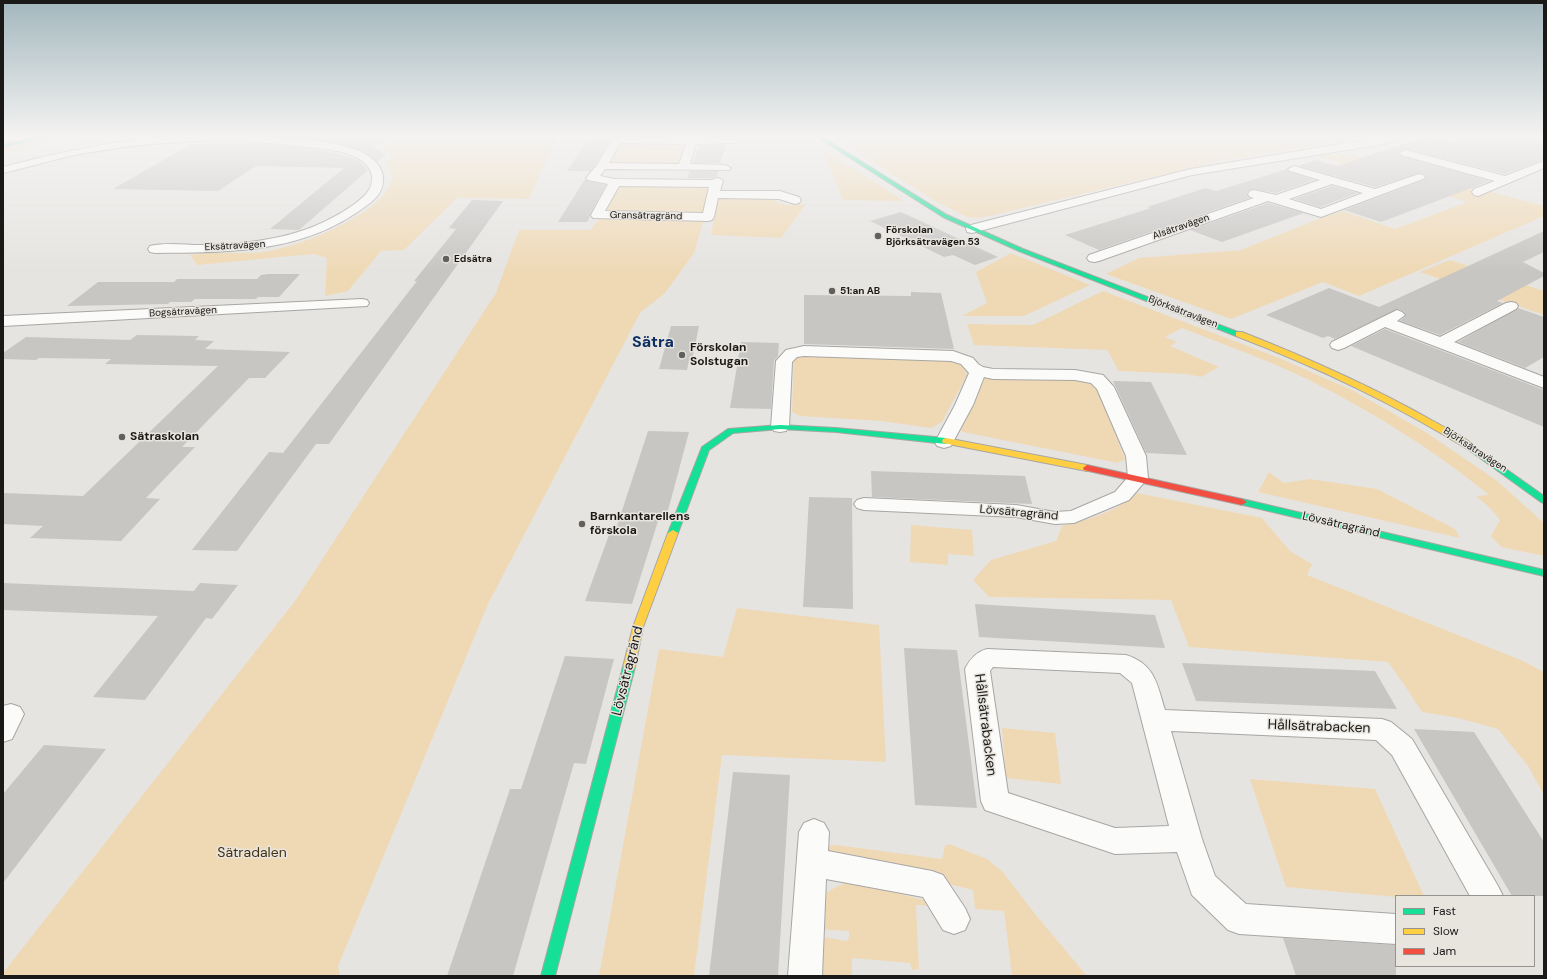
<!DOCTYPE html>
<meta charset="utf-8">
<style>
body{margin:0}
#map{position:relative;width:1547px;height:979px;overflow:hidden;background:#e6e4e1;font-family:"DM Sans",sans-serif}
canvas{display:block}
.frame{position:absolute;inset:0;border:4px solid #1b1918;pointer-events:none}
.legend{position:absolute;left:1395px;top:895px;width:140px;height:72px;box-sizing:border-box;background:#e8e5df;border:1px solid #96938f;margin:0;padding:5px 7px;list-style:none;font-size:12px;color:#1b1918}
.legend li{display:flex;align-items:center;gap:8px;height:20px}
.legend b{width:20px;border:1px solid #96938f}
</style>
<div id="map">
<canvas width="1547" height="979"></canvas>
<div class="frame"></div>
<ul class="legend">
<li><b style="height:5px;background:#16e098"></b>Fast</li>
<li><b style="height:5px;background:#ffcf43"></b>Slow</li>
<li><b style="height:5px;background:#f24e42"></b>Jam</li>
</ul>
</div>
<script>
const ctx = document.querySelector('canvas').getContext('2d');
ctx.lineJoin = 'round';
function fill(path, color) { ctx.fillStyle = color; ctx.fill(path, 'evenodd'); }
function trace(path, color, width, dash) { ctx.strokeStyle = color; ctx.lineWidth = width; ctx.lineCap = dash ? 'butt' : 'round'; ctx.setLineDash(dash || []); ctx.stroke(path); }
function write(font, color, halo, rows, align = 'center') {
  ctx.font = font + ' "DM Sans",sans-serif'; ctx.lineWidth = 3; ctx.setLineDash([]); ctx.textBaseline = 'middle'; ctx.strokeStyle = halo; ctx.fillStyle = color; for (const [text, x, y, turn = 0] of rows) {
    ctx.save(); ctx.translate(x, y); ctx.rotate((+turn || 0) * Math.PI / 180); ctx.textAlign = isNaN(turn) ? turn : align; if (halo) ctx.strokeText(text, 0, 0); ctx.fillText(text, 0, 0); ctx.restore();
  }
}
fill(new Path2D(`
 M65,135H91L44,144L3,154V149Z
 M408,135H558L529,199L457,198L404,250L381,251L348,291L325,296L327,258L313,254L197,265L190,255C214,250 239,255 263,252C301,246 351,225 380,199C386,193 389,186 393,178L390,170L385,162L391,156L381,146Z
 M830,135H1376L1221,161L981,218L967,217L935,201Z
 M625,142H681L686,144L677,164L673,165L609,163L619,144Z
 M821,148L904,201L843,200Z
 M1347,153L1544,206V216L1359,296L1323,282L1231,319L1106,274L1139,258L1241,250L1321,218L1343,211L1395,229L1467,202L1317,156Z
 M626,184L705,186L710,188L702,212L698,214L612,213L607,211L617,188Z
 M725,197H770L779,203L787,205L806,204L781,238L711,235L718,198Z
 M601,217L704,219L694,253L665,293L640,313L488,604L338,966L340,976H3V973L295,601L496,293L519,230H590Z
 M1011,253L1090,285L1024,316H962L987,303L976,272Z
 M1450,260L1544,291V315L1420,272Z
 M1103,291L1279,358L1352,390L1427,433L1496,480L1544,523V556L1501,547L1491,536L1500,520L1491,509L1476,496L1489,495C1434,450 1373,412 1309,380C1268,360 1225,345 1182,328L1165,337L1177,342L1170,346L1219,367L1201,377L1187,374L1119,371L1107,350L974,345L967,324L1033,325Z
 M794,355L954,359L961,363L967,375L942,422L931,428L881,421L800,416L792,412Z
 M980,377L1088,380L1096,383L1125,459L1118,463L963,432L953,426Z
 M1269,472L1284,483L1310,479L1377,489L1455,529L1460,538L1258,492Z
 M1137,493L1262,518L1290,551L1312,564L1307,575L1521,660L1544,672V795L1528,766L1498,729L1458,718L1422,712L1403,683L1388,662L1189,647L1171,600L989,597L973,580L991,560L1056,541L1062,526C1088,520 1118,511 1137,493Z
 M911,525L972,530L974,556L948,554V565L910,562Z
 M737,608L879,625L886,762L722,755L694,976H599L659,649L723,657Z
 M1002,728L1055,733L1061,784L1006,778Z
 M1250,779L1375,789L1424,896L1396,897L1286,887Z
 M949,844L987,859L1003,872L1035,914L1087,976H1012L1004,911L975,909L973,890L830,856L827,851L829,846L836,845L942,859L945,846Z
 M845,883L862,884L935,903V906L916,905L919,969L912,970L910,963L852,958V976H816L817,936L847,941L849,937V931L817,929C818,900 817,895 845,883Z`), '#efd9b5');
fill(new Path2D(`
 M261,135H394L395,138L372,146L386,154L377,162L364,152L341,144L309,139Z
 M1457,135H1526L1528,138L1544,144V160L1505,174L1404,149L1399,153L1401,156L1490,181L1381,222L1344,210L1424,180L1426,177L1424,174L1419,173L1375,187L1298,166L1316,160L1337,166L1428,136L1456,143Z
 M588,139H611L596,164L588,173L589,171H567Z
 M208,143L278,145L332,152L358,160L368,170L299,230L270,229L344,168L256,166L218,191L113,189L191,144H208Z
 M700,145H726L720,163H693Z
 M1287,169L1290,172L1315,180L1276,193L1254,189L1250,190L1247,193L1249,198L1099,250L1065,235L1151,208L1147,207L1205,188L1216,191Z
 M690,171H718L716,177L712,178H687Z
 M585,179L588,181L606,185L590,214V217L587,222H558Z
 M1332,186L1358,193L1320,207L1294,199Z
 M472,200L503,201L329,444H316L237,551L192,550L269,452L283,453L417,281H414L456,229L449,228Z
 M1268,203L1304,213L1222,242L1190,230Z
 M901,212L998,257L975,265L953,255L944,257L870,221Z
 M1544,231V252L1523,262L1544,273V276L1497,301L1503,303L1440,335L1400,321L1406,315L1403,311L1398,309L1335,339L1328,336L1323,338L1266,315L1329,288L1379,307Z
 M268,274H300L279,297H258L256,299H195L191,302H170L168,304L67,306L98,282H174L177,279H257L261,275Z
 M911,292L941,293L954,349L804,344V295L911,296Z
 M1518,308L1544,317V357L1525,368L1458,342Z
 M671,326H699L693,356H690L687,370L659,369Z
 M1385,329L1544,390V427L1351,346Z
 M137,335L199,336L195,340L214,341L205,349L290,352L265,378H249L182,447H195L146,498L160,499L121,541L30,538L43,526L3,524V493L83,496L218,366L105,364L111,359L39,358L36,360L3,359V353L26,337L130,340Z
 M741,342L779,343L778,356L774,361L771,409L730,408Z
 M1113,381L1151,382L1187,455L1146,453Z
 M648,431L689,432L666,518H659L632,604L585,601L610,532H615Z
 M871,471L1025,476L1032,504L872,497Z
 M809,497L852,498L853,609L803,607Z
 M3,583L194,591L200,583L238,585L212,619L206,618L145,700L93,697L158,616L3,610Z
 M975,604L1155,615L1165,648L979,637Z
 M904,648L957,650L977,808L915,805Z
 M565,656L614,659L586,764L574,763L513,976H447L510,789H521Z
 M1182,663L1375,671L1397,709L1196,701Z
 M1414,729L1474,732L1544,842V896H1512Z
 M44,745L106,749L3,883V794Z
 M733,772L790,775L778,976H709Z
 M1283,938L1396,945V976H1296Z`), '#c7c6c3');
const street = new Path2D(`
 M185,135C227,135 267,136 309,140C326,142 343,144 359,151C371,156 385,167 383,182C382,196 369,204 359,211C298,254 226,252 155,253L150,252L148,249L150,246C166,242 185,245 201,245C233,244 267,242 298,232C319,226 351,210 366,194C372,187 374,178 370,170C361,151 325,149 307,147C230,137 156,140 80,154C54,159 29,167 3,173V167C63,151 123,139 185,135Z
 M1394,135H1411L1410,137L1384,144L1192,175L972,233L967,232L966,229L967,226L1191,169Z
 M1527,135H1544V141L1528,137Z
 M617,137H735L740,140L735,143L696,144L690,164L725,165L731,168L729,170L605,169L600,176L615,179L712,180L717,178L721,179L723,181L720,191H780L799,197L801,200L799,203L795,204L779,199L718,198L714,217L712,220L708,221L593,218L591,215L608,184L588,180L586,178L597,165L613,138ZM620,143L686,144L679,164L609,163ZM619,186L709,187L703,213L605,211Z
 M1405,150L1505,176L1544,161V168L1478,196L1474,195L1472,192L1474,189L1495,181L1401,155L1400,153Z
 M1294,166L1375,189L1419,174L1423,175L1425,177L1423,179L1321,217L1268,201L1099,261L1094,262L1089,261L1087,258L1089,255L1254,198L1250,197L1248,194L1250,191L1254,190L1276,195L1320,180L1290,171L1288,169ZM1332,184L1363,193L1321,209L1289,199Z
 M362,299L367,300L369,303L367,306L3,326V316Z
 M1511,302L1516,303L1518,306L1516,309L1454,342L1544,377V388L1385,327L1344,348L1338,350L1332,348L1330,345L1332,342L1397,310L1402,312L1405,315L1397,321L1440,337L1506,303Z
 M804,346L953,351L973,358L978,364L983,367L993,369L1075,370L1103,375L1114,387L1146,456L1148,478L1129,500L1074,523L1055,524L1016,517L864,510L857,508L854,504L857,500L864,498L1016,505L1055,512L1071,511L1115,492L1128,477L1126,456L1097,389L1091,383L1075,380L993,379L984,377L973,405L953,442L951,446L944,448L937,446L935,442L955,405L969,373L961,364L951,361L804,356L797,357L792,362L789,427L786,431L780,432L774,431L771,427L776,361L786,350Z
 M987,649L1126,655C1155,664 1157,684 1165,710L1382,719L1391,722L1412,739L1498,886L1503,896H1470L1392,755L1376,740L1171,731L1202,839L1215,876L1246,904L1396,914V944L1239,934L1228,930L1192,895L1177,852L1115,854L985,810L981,801L965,669C970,659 976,652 987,649ZM993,667L1120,673L1132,683L1169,826L1115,828L1008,793L990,671Z
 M11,704L20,707L24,714L12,739L3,742V706Z
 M814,819L824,823L829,832L828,851L932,871L943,875L965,908L970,919L965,930L954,934L943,930L923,897L826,879L822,976H788L799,832L804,823Z`);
const fast = new Path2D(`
 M47,135H56L3,147V145Z
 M814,135H819L947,215L1023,249L1243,334L1242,336H1236L1019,251L943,217Z
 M780,425L836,428L946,438L950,441L946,444L836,432L780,429L733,433L709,450L678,533L673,536L670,535L668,533L702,447L728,429Z
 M1472,445L1544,496V503L1541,502L1469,450L1468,448Z
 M1242,499L1544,570V576L1239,504L1237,502Z
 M629,663L633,664L635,667L555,976H541L623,667L625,664Z`);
const slow = new Path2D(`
 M1236,332H1242C1308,358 1373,387 1435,422C1447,429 1468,438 1476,448L1475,450H1469C1395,404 1317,367 1236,336Z
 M946,438L1087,465L1091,468L1087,471L943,443L942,441L943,439Z
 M673,530L678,533L643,627L635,667L633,670L629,671L625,670L623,667L633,627L668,533Z`);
const jam = new Path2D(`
 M1087,465L1242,499L1247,502L1242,505L1084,470L1083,468Z`);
trace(street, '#a8a6a4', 2);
trace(fast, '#a8a6a4', 2);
trace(slow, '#a8a6a4', 2);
trace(jam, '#a8a6a4', 2);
fill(street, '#fbfbfa');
fill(fast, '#16e098');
fill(slow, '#ffcf43');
fill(jam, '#f24e42');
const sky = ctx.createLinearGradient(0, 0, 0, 272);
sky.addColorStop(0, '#a3b7be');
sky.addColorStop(0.5, '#f4f3f2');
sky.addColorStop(1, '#f4f3f200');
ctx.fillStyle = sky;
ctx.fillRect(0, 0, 1547, 272);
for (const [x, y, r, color] of [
 [878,236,4,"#62605e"],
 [446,259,4,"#62605e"],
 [832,291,4,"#62605e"],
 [682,355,4,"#62605e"],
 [122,437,4,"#62605e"],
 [582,524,4,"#62605e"]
]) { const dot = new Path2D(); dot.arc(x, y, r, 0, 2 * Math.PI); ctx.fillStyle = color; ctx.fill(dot); trace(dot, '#e8e5df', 1.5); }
write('10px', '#1b1918', '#e8e5df', [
 ["Gransätragränd",646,216,1],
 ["Alsätravägen",1181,227,-19],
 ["Eksätravägen",235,246,-3],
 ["Bogsätravägen",183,312,-3],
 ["Björksätravägen",1183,312,21],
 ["Björksätravägen",1475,450,33]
]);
write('bold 10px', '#1b1918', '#e8e5df', [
 ["Förskolan",886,230],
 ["Björksätravägen 53",886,242],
 ["Edsätra",454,259],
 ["51:an AB",840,291]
], 'left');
write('bold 12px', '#1b1918', '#e8e5df', [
 ["Förskolan",690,348],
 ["Solstugan",690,362],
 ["Sätraskolan",130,437],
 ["Barnkantarellens",590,517],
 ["förskola",590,531]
], 'left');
write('12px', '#1b1918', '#e8e5df', [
 ["Lövsätragränd",1019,513,5],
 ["Lövsätragränd",1341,525,13]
]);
write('14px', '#1b1918', '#e8e5df', [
 ["Lövsätragränd",628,671,-76],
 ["Hållsätrabacken",985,725,83],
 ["Hållsätrabacken",1319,727,2]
]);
write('14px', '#46320e', '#e8e5df', [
 ["Sätradalen",252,853]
]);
write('bold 16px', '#0d2f63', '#e8e5df', [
 ["Sätra",653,343]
]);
</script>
